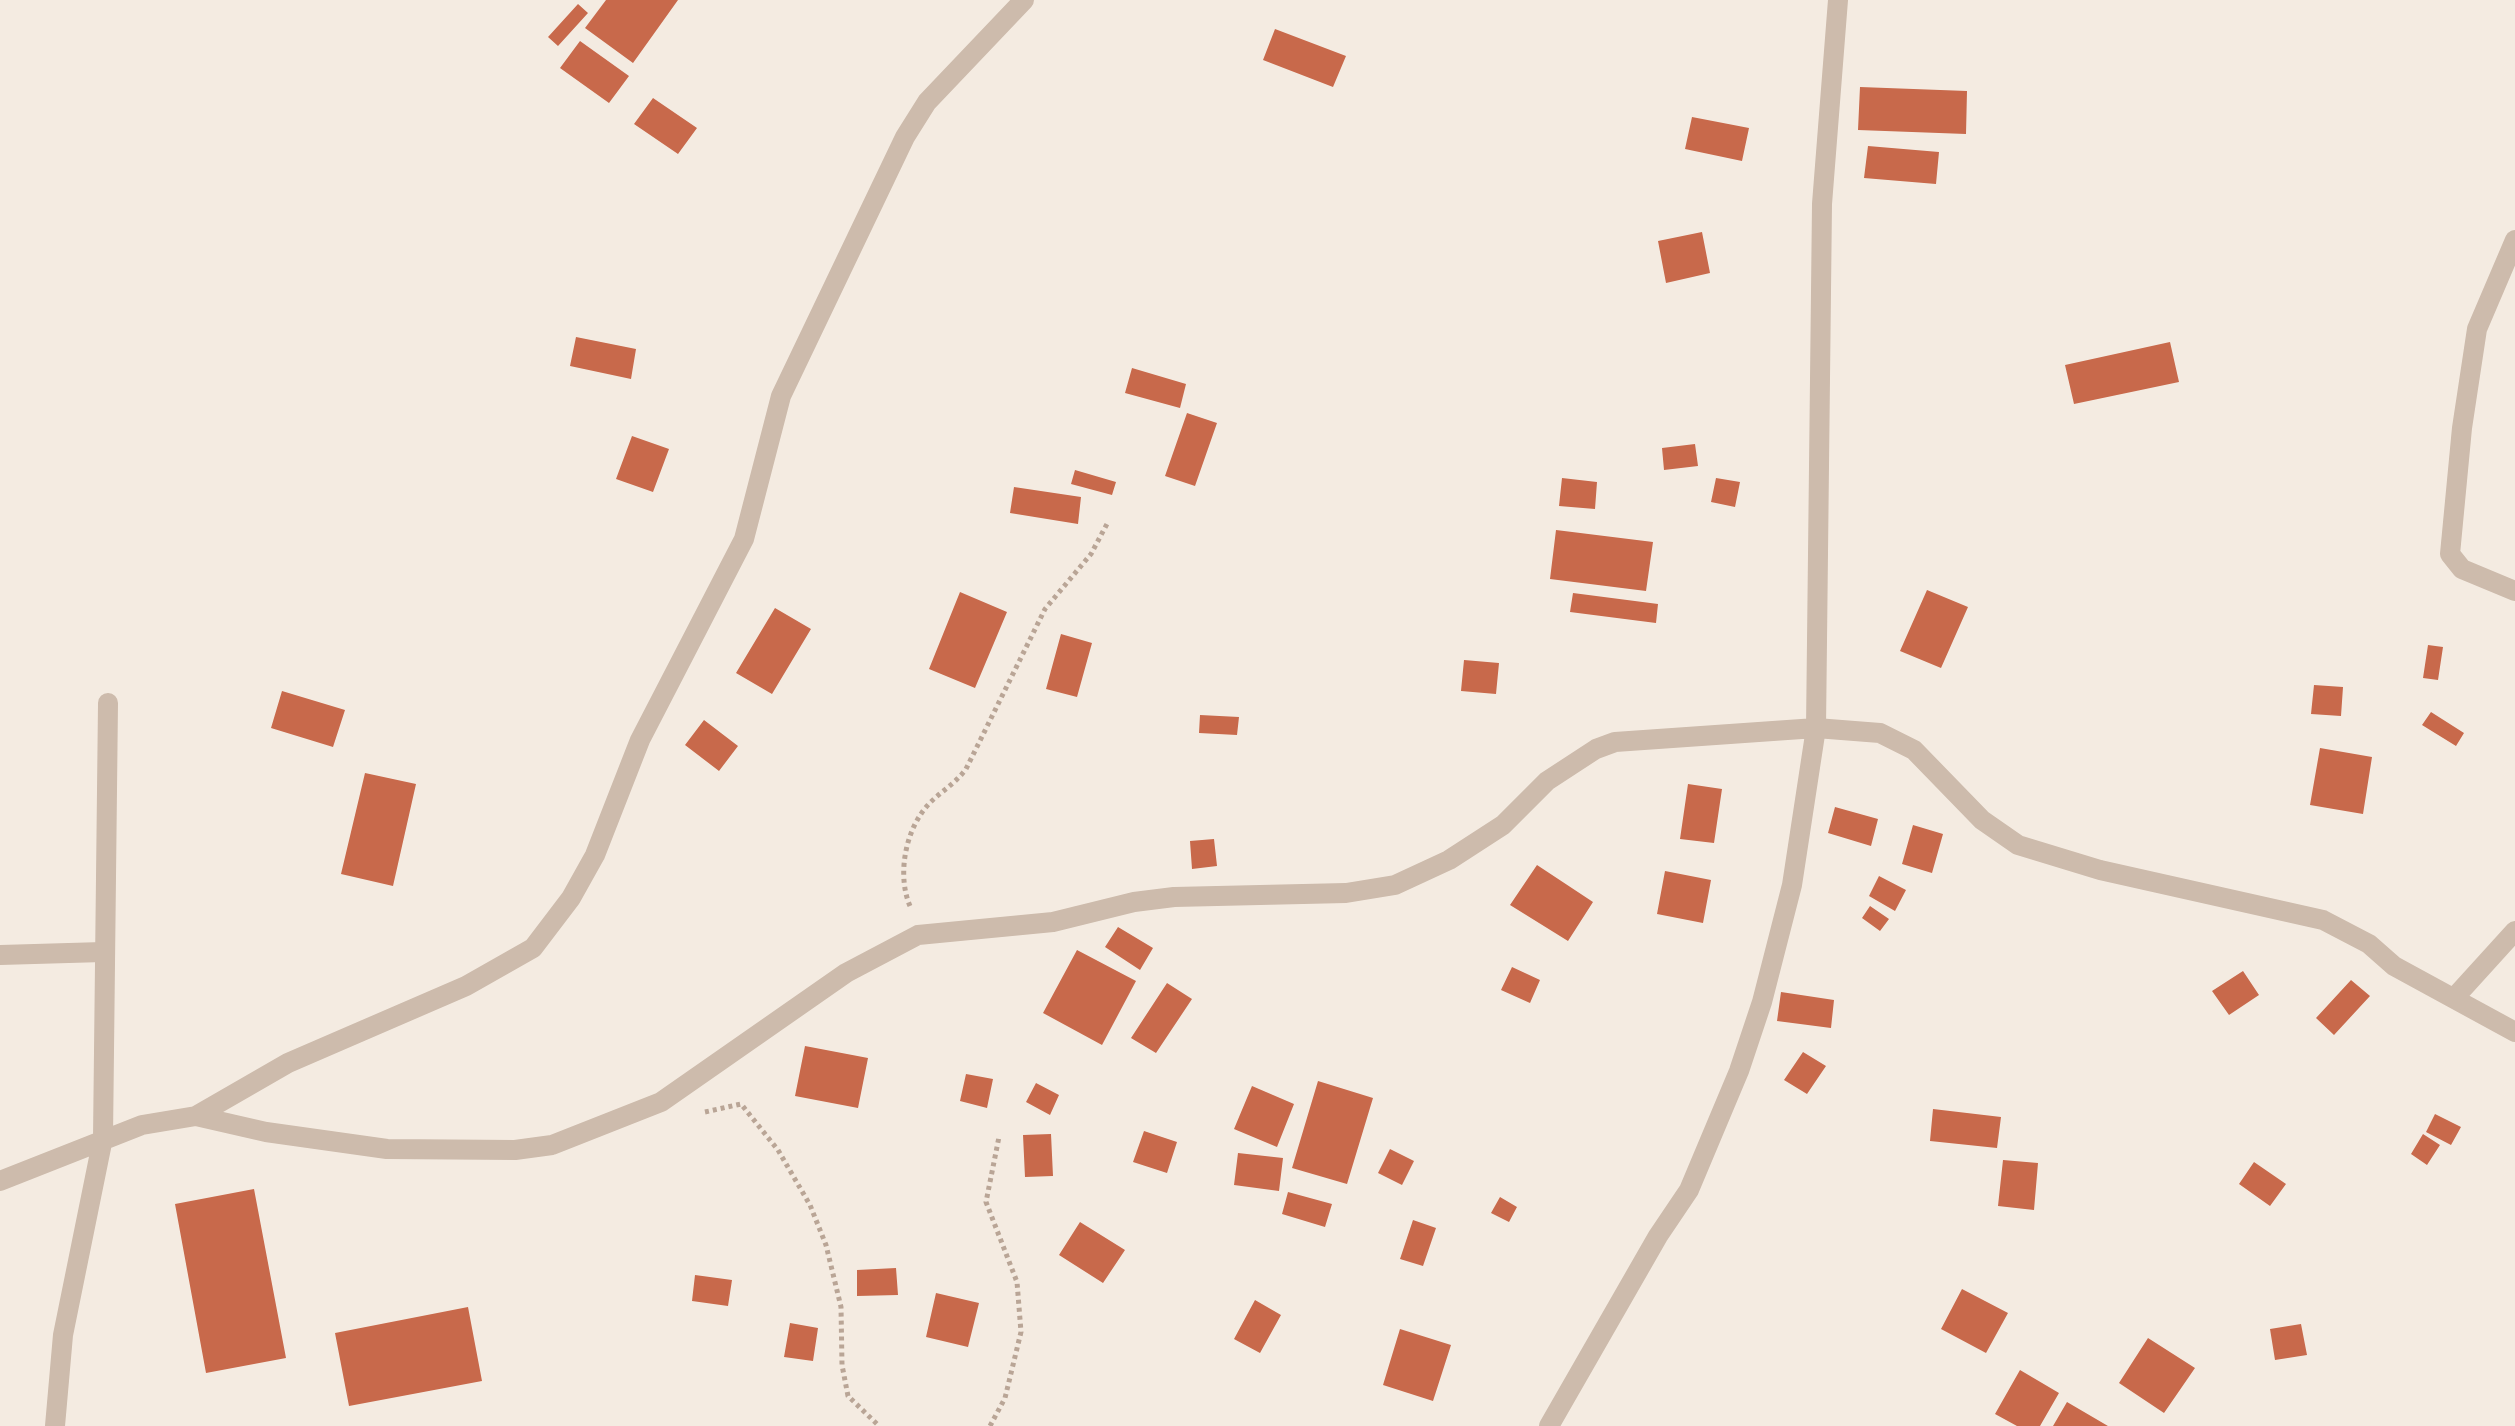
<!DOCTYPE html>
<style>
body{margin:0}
canvas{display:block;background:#f4ebe1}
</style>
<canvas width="2515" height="1426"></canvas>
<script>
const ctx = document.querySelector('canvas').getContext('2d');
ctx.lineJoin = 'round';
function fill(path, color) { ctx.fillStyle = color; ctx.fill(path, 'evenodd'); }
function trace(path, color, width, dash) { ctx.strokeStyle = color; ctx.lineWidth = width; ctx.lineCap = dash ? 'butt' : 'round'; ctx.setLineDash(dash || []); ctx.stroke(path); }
fill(new Path2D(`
 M606,0H678L633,63L585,28Z
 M578,4L588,13L558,46L548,37Z
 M1275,29L1346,56L1333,87L1263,60Z
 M580,41L629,76L609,103L560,68Z
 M1860,87L1967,91L1966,134L1858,130Z
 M653,98L697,128L678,154L634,124Z
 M1692,117L1749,128L1742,161L1685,149Z
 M1868,146L1939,152L1936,184L1864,178Z
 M1702,232L1710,273L1666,283L1658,241Z
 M576,337L636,349L631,379L570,366Z
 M2170,342L2179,382L2074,404L2065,365Z
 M1132,368L1186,384L1180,408L1125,393Z
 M1187,413L1217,423L1195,486L1165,476Z
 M632,436L669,449L653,492L616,479Z
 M1695,444L1698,466L1664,470L1662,448Z
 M1075,470L1116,482L1112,495L1071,484Z
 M1562,478L1597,482L1595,509L1559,506Z
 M1716,478L1740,482L1735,507L1711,502Z
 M1014,487L1081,497L1078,524L1010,513Z
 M1556,530L1653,542L1646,591L1550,579Z
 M1927,590L1968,607L1941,668L1900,651Z
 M960,592L1007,612L975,688L929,669Z
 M1573,593L1658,604L1656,623L1570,612Z
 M775,608L811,629L772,694L736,673Z
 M1061,634L1092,643L1077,697L1046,689Z
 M2428,645L2443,647L2438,680L2423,678Z
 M1464,660L1499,663L1496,694L1461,691Z
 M2314,685L2343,687L2341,716L2311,714Z
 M282,691L345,710L333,747L271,728Z
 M2431,712L2464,733L2456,746L2422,725Z
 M1200,715L1239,717L1237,735L1199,733Z
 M704,720L738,746L719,771L685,745Z
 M2320,748L2372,757L2363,814L2310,805Z
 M365,773L416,784L393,886L341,874Z
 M1688,784L1722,789L1714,843L1680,839Z
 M1835,807L1878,819L1871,846L1828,833Z
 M1913,825L1943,834L1932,873L1902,864Z
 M1214,839L1217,866L1192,869L1190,841Z
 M1537,865L1593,902L1568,941L1510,905Z
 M1665,871L1711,880L1703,923L1657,914Z
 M1879,876L1906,890L1895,911L1869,896Z
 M1870,906L1889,919L1880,931L1862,918Z
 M1118,927L1153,948L1140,970L1105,947Z
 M1077,950L1136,981L1102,1045L1043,1013Z
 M1512,967L1540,980L1530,1003L1501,990Z
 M2243,971L2259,995L2229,1015L2212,991Z
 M2351,980L2370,996L2334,1035L2316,1018Z
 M1167,983L1192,999L1156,1053L1131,1038Z
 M1781,992L1834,1000L1831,1028L1777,1021Z
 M805,1046L868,1058L858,1108L795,1096Z
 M1803,1052L1826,1066L1807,1094L1784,1080Z
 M966,1074L993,1079L987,1108L960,1101Z
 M1318,1081L1373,1098L1347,1184L1292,1168Z
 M1036,1083L1059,1095L1050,1115L1026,1102Z
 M1252,1086L1294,1104L1277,1147L1234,1129Z
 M1933,1109L2001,1117L1997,1148L1930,1141Z
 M2435,1114L2461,1127L2451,1145L2426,1132Z
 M1144,1131L1177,1142L1167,1173L1133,1162Z
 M1051,1134L1053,1176L1025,1177L1023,1135Z
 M2423,1134L2440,1145L2427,1165L2411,1154Z
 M1390,1149L1414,1161L1402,1185L1378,1173Z
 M1238,1153L1283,1158L1279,1191L1234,1185Z
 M2003,1160L2038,1163L2034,1210L1998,1206Z
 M2254,1162L2286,1184L2270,1206L2239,1184Z
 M254,1189L286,1358L206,1373L175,1204Z
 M1288,1192L1332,1204L1325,1227L1282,1214Z
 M1500,1197L1517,1207L1509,1222L1491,1213Z
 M1413,1220L1436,1228L1423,1266L1400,1259Z
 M1080,1222L1125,1250L1103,1283L1059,1255Z
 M896,1268L898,1295L857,1296V1270Z
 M695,1275L732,1280L728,1306L692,1301Z
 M1962,1289L2008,1313L1986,1353L1941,1329Z
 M936,1293L979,1303L968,1347L926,1337Z
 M1255,1300L1281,1315L1260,1353L1234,1339Z
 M468,1307L482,1381L349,1406L335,1333Z
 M790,1323L818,1328L813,1361L784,1357Z
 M2301,1324L2307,1355L2275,1360L2270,1329Z
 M1400,1329L1451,1345L1433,1401L1383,1385Z
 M2148,1338L2195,1368L2164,1413L2119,1383Z
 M2020,1370L2059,1393L2040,1426H2017L1995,1414Z
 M2067,1402L2108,1426H2053Z`), '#c8694b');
trace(new Path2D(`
 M910,906C898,878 904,839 921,814C932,796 953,787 966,769L1045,609L1091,554L1108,522
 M705,1112L741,1104L778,1150L810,1205L826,1245L841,1307L842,1365L848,1396L879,1426
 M990,1426L1005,1398L1021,1332L1017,1282L986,1202L999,1137`), '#b9a596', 5, [4, 4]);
trace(new Path2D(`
 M2515,240L2477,329L2462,428L2450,554L2462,569L2515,591
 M0,955L103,952
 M2455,997L2515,931
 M196,1116L266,1132L387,1149L515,1150L552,1145L661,1102L846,973L918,935L1053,922L1134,902L1174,897L1346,893L1395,885L1449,860L1503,825L1547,781L1596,749L1615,742L1816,728L1880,733L1914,750L1982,820L2018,845L2100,870L2323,920L2369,944L2394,966L2515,1032
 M0,1181L142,1125L196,1116L288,1063L466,986L533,948L571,898L595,855L640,740L744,539L781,396L905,137L927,102L1024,0
 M55,1426L63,1335L103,1138L108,703
 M1549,1426L1658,1236L1689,1190L1739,1071L1762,1002L1792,885L1816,728L1822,204L1838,0`), '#cdbbac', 20);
</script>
